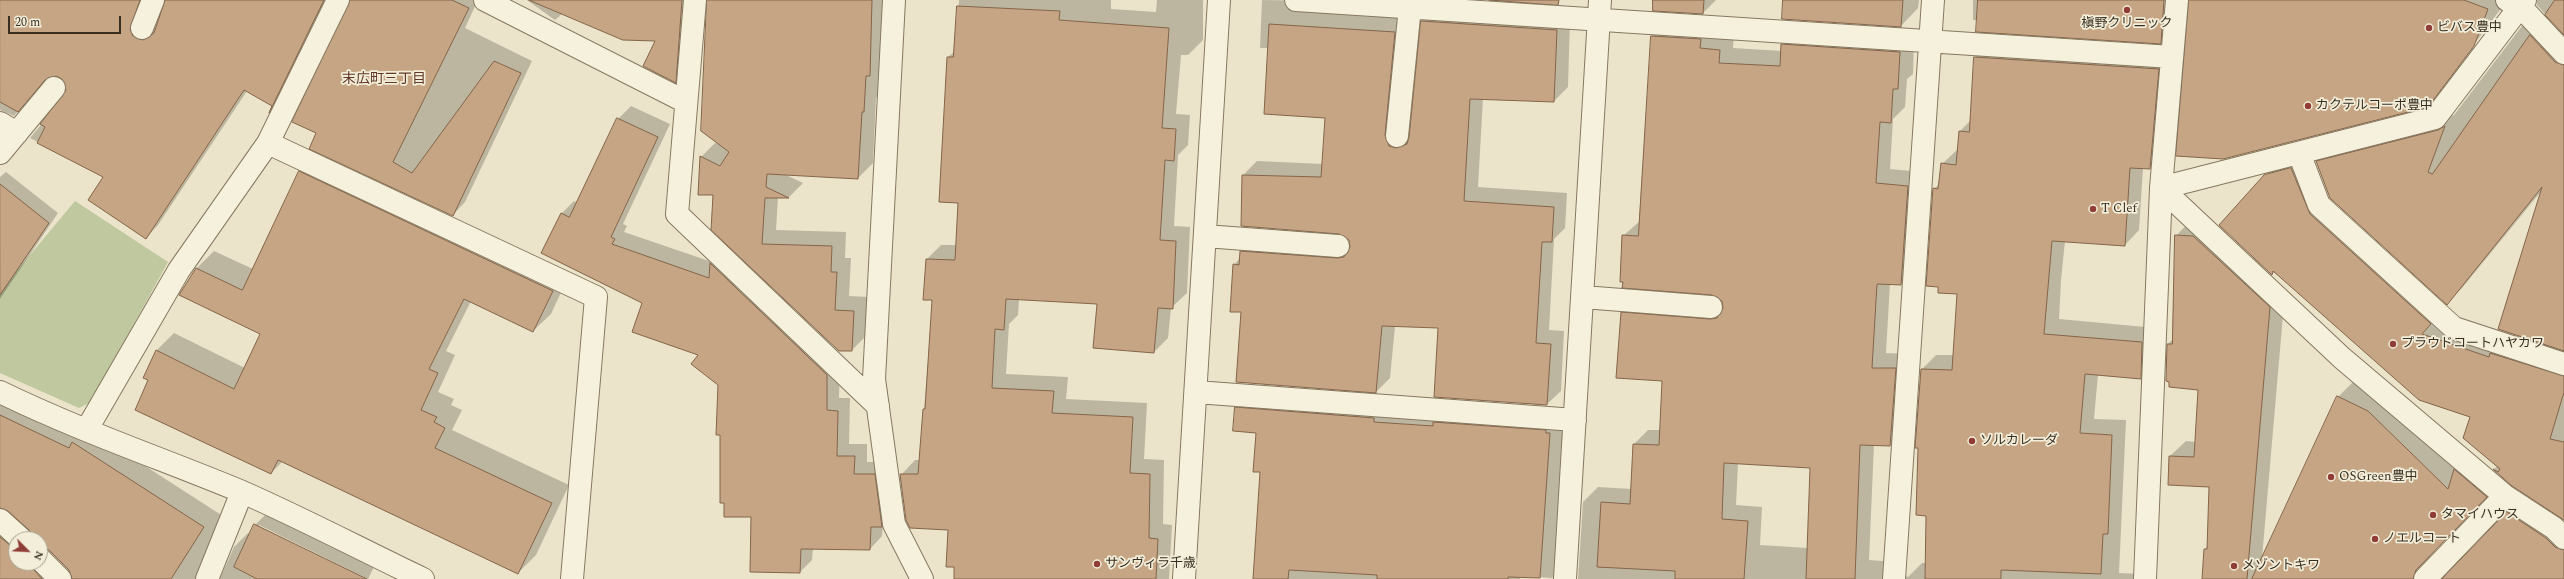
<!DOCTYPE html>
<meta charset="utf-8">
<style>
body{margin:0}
#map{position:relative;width:2564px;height:579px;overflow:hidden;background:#ebe4ca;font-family:Spectral,serif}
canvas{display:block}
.north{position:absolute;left:8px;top:531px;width:40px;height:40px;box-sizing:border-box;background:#f3eed9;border:1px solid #a8a290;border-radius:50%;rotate:114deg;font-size:11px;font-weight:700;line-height:16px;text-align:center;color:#382f22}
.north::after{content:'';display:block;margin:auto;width:14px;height:18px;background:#8f3d36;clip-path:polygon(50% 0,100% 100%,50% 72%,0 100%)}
.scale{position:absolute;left:8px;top:16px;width:113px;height:18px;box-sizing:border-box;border:2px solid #382f22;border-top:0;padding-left:5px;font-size:12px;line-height:14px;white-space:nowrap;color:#382f22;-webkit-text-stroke:3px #f3eed9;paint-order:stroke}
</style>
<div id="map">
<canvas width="2564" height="579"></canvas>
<div class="north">N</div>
<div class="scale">20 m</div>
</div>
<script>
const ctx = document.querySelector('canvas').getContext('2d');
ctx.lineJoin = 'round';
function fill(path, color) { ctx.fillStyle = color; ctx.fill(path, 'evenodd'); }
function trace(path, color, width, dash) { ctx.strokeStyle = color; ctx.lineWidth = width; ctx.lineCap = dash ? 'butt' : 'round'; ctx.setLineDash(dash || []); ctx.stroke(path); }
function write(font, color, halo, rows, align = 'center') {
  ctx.font = font + ' Spectral,"Noto Sans JP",serif'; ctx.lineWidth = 3.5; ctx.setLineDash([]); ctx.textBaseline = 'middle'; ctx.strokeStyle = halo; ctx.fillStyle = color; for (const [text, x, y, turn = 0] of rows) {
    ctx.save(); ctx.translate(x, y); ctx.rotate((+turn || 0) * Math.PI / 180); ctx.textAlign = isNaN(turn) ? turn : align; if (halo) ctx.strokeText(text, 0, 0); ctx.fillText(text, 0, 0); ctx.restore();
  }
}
fill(new Path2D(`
 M75,201L168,262L91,402L79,408L0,373V291Z`), '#c0c89f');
fill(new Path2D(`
 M0,0H147L145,24L156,28L166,0H330L281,99L272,108L273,106L247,91L158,225L146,238L104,176L30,138L65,96L67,84L62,77L56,75L47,78L14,116L0,110Z
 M350,0H478L465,28L532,61L465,202L453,215L317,132Z
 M527,0H693L688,69L675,81L657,40L563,13L555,20Z
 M716,0H886L884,61L879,65L878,96L876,98L873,163L858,178L784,174L803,183L789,197H778L776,230L846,232L845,258H851L849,296L868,297L866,336L852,350L714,194L701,157L715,143L719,144Z
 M959,0H1111V9L1156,12L1157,0H1203V40L1188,55H1181L1176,114L1190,115L1188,145L1178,155L1174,226L1190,227L1187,293L1171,308L1168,338L1154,352L1098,303L1019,299L1018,315L1009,324L1006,374L1068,377L1066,399L1147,403L1144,459L1164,460L1163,524L1172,525L1169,579H955V566L949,529L901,475L915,460H920L933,299L927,259L941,245H957L959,202L948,57L955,51Z
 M1262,0L1335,1L1334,14L1408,18L1403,133L1411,134L1422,21L1436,7L1570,19L1568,87L1554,101L1483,98L1478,187L1567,193L1565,228L1554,239L1549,330L1564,331L1561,391L1547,404L1435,396L1439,327L1395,326L1390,378L1376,392L1242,311L1234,265L1240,258L1241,252L1254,238L1351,245L1350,240L1243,175L1257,161L1323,164L1326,118L1269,48H1260Z
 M1654,0H1716L1703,13Z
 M1784,0H1919L1918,8L1901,26Z
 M1973,0H2179L2176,27L2160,43L1973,20Z
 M2190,0H2512L2443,90L2427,106ZM2503,6L2505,7L2439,93H2437Z
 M2537,0H2564V35L2537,5Z
 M2537,11L2564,38V351L2499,329L2543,189L2462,288L2447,303L2317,162L2332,146L2454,115L2522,26Z
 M1667,21L1734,35L1733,48L1782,51V45L1797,30L1914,37L1913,74L1907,79L1905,107L1893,119L1890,169L1922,172L1916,269L1901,284L1890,283L1886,353L1910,354L1905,431L1890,445L1874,444L1869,560L1896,562L1897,570L1908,577L1922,563H1926L1927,515L1922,369L1936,355H1954L1958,293L1934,189L1940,183L1942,164L1958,149L1960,131L1971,120L1975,57L1990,42L2173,54L2164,154L2150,168H2143L2139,230L2125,245L2065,241L2061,280L2059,319L2156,328L2155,363L2140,378L2098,374L2094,419L2126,420L2119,573L2140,574V579H1578L1583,502L1598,487L1632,489L1634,444L1648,430H1661L1663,380L1622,313L1636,298L1724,305L1723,301L1623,236L1640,221L1652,36ZM1738,463L1811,467L1808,548L1760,545L1762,507L1736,505Z
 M631,106L670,124L623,224L627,226L624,232L712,262L840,362L839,398H850L849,444H867V462H887L894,513L883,525L882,536L870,549L813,548L812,560L800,572L752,516L721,434L719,385L700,355L644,302L561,214L574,201L578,203L618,119Z
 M2306,153L2325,199L2437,319L2564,356V519L2513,485L2494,469L2497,466L2471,417L2275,272L2272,274L2220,225L2280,160Z
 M317,154L570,273L551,314L533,331L471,301L446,351L455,355L438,392L454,399L451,405L462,410L452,430L569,485L536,555L518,573L283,461L271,473L145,377L157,350L174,333L245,368L261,334L196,269L214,251L253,269L299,172Z
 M6,172L58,213L0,299V177Z
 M2191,220L2285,292L2262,558L2338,397L2353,382L2383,396L2501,481L2431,554L2428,566L2432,573L2444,576L2449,573L2523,498L2564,527V579H2203L2205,549L2208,546L2210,486L2170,456L2186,441L2196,442L2199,389L2168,344L2173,339L2176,236Z
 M0,392L86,428L226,518L217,577L221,576L234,547L248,533L250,534L255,525L269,511L376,563L368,579L259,525V528L365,579H0ZM2,506L9,510L34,536L27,535L2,510ZM16,539H40V563H16ZM43,545L70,570L73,577L45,554Z
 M1249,394L1564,420L1566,564L1552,578L1520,576V579H1254L1261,471L1257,432L1236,408Z`), '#0003');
const building = new Path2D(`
 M0,0H140L130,29L133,36L143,40L154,33L165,0H324L269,113L272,106L244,90L146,239L88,200L103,177L37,143L45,127L40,124L66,90L62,79L56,76L45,80L18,112L0,102Z
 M350,0H452L469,8L393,162L412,173L494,61L521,73L453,216L309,149L316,133L292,122Z
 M529,0H682L676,83L643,66L655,41L623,40Z
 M707,0H872L870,76H866L864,112H862L858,179L767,174L766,187L789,198H765L762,244L832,246L831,272H837L835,310L854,311L852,351H839L711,230L713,195H698L700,156L720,166L729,152L701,131Z
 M1489,0H1559L1558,5Z
 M1653,0H1704L1703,14L1653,11Z
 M1783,0H1903L1901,27L1782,19Z
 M1978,0H2164L2161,44L1976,32Z
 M2189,0H2464L2488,9L2474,46L2428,107L2223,159L2176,156Z
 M2555,0H2564V35L2545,15Z
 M957,6L1060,11L1059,20L1169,28L1162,128L1176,129L1174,161L1165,160L1160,240L1176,241L1173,309L1158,308L1154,353L1093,348L1097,304L1006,299L1004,330L995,329L992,388L1054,391L1052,413L1133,417L1130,473L1150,474L1149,538L1158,539L1156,579H954V567H946L948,530L910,528L906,520L900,474H918L923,409H925L932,300H923L926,259L955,260L958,203L939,202L947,57H953Z
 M1421,21L1557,30L1554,102L1470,99L1464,201L1554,207L1552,242H1542L1536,343L1551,344L1547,405L1434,397L1438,328L1382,326L1376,393L1236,382L1241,312H1230L1233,264L1239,265L1240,251L1337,258L1344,257L1350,247L1349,240L1339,234L1241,226L1242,175L1321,177L1325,118L1264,114L1269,24L1395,32L1385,135L1389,146L1396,148L1407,144L1409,137Z
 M2530,35L2555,62L2564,65V351L2498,329L2542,187L2447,305L2330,198L2316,161L2438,130L2445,126L2428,172L2432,174Z
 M1651,36L1701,39L1700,48L1720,50L1719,63L1780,66L1781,44L1900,52L1898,89H1893L1891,123L1880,122L1876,183L1908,186L1901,285L1877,284L1872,368H1896L1890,446L1860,445L1855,579H1806L1810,468L1724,463L1722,519L1748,521L1744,579H1675V571L1597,567L1601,502L1630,504L1633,444L1659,445L1662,381L1616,378L1621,312L1710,319L1717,318L1723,308L1722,301L1712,295L1622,288L1623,282H1620L1622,235L1638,236Z
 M1974,57L2159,69L2150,169L2130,168L2125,246L2052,241L2044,334L2142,342L2141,379L2085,374L2080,433L2112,435L2108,534H2103L2101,574L2001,570V579H1925L1926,516L1916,515L1918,448H1915L1921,369L1952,370L1957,294L1938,293V287L1926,286L1933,188L1938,189L1941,163L1956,165L1959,131L1969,132Z
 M617,118L658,137L611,237L615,239L612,244L709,278L710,263L827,375V410L838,411L837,456H855L854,474H875L882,527H871L870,550L801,549L800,573L750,572L751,517H724V503H720V435H716L718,385L691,364L698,355L632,332L642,303L541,253L561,213L569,217Z
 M2291,168L2310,214L2431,324L2422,334L2489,357L2490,353L2564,376V392L2550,439L2564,442V520L2512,486L2493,469L2498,472L2500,469L2463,438L2470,417L2419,400L2273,271L2272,275L2219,225L2264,175Z
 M299,171L553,291L533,332L464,299L429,369L438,373L421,410L437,417L434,422L445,428L435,448L552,503L518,574L278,460L271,474L135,410L148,380L143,378L156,350L234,389L260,334L179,295L196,268L242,290Z
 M0,184L49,223L0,295Z
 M2175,235L2193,236L2270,307L2247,579H2202L2204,549H2207L2209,487L2168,485L2169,456L2194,457L2198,390L2169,387V382L2166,381L2167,344H2172Z
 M2337,396L2368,411L2448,489L2454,469L2487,497L2416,570L2413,579H2252Z
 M1235,407L1374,418V422L1433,426V422L1546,430V433H1550L1540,578L1508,577V579H1377V575L1289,570L1288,579H1253L1260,472H1253L1256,433L1233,431Z
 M0,415L69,448L72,442L204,527L171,579H72L69,570L49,550L40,547V539H33L29,530L8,511L0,508Z
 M2507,512L2546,538L2555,547L2564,550V579H2442Z
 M254,524L367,579H257L234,567Z
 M0,537L16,550V563H28L42,579H0Z`);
fill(building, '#c5a584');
trace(building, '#836448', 1);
const minor = new Path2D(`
 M485,0L686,102
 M695,0L677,214L878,406
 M894,0L874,379L894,524L922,579
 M1296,0L2172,57
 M2507,0L2520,6L2564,53
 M2525,0L2435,118L2161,188L2342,358L2505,496L2554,528L2564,538
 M142,28L153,0
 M0,123L17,133
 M1397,136L1410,7
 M268,143L596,297L572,579
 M0,153L54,88
 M2299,153L2319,205L2454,328L2564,364
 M1205,236L1338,246
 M1583,297L1711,307
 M0,392C78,430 160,458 240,491C302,518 362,550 423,579
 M1196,392L1575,420
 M87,429L179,270L268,143L338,0
 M0,520L21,539
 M40,559L60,579
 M207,579L242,492
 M1184,579L1219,0
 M1565,579L1600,0
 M1894,579L1933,0
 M2145,579L2161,188L2177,0
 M2425,579L2505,496`);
trace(minor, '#867860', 24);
trace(minor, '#f6f1dd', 22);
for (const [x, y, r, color] of [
 [2127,10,4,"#8f3d36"],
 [2429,28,4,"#8f3d36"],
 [2308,106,4,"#8f3d36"],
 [2093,209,4,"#8f3d36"],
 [2393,344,4,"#8f3d36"],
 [1972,441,4,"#8f3d36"],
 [2331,477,4,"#8f3d36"],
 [2433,515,4,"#8f3d36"],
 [2375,539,4,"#8f3d36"],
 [1097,564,4,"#8f3d36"],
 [2234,566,4,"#8f3d36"]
]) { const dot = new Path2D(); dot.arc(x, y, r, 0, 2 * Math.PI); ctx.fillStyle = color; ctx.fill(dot); trace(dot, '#f3eed9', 1.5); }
write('13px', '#382f22', '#f3eed9', [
 ["槇野クリニック",2127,24,"center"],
 ["ビバス豊中",2437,28],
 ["カクテルコーポ豊中",2316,106],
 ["T Clef",2101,209],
 ["プラウドコートハヤカワ",2401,344],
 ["ソルカレーダ",1980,441],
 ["OSGreen豊中",2339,477],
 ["タマイハウス",2441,515],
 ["ノエルコート",2383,539],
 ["サンヴィラ千歳",1105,564],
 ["メゾントキワ",2242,566]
], 'left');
write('14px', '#613726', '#f3eed9', [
 ["末広町三丁目",384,80]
]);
</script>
